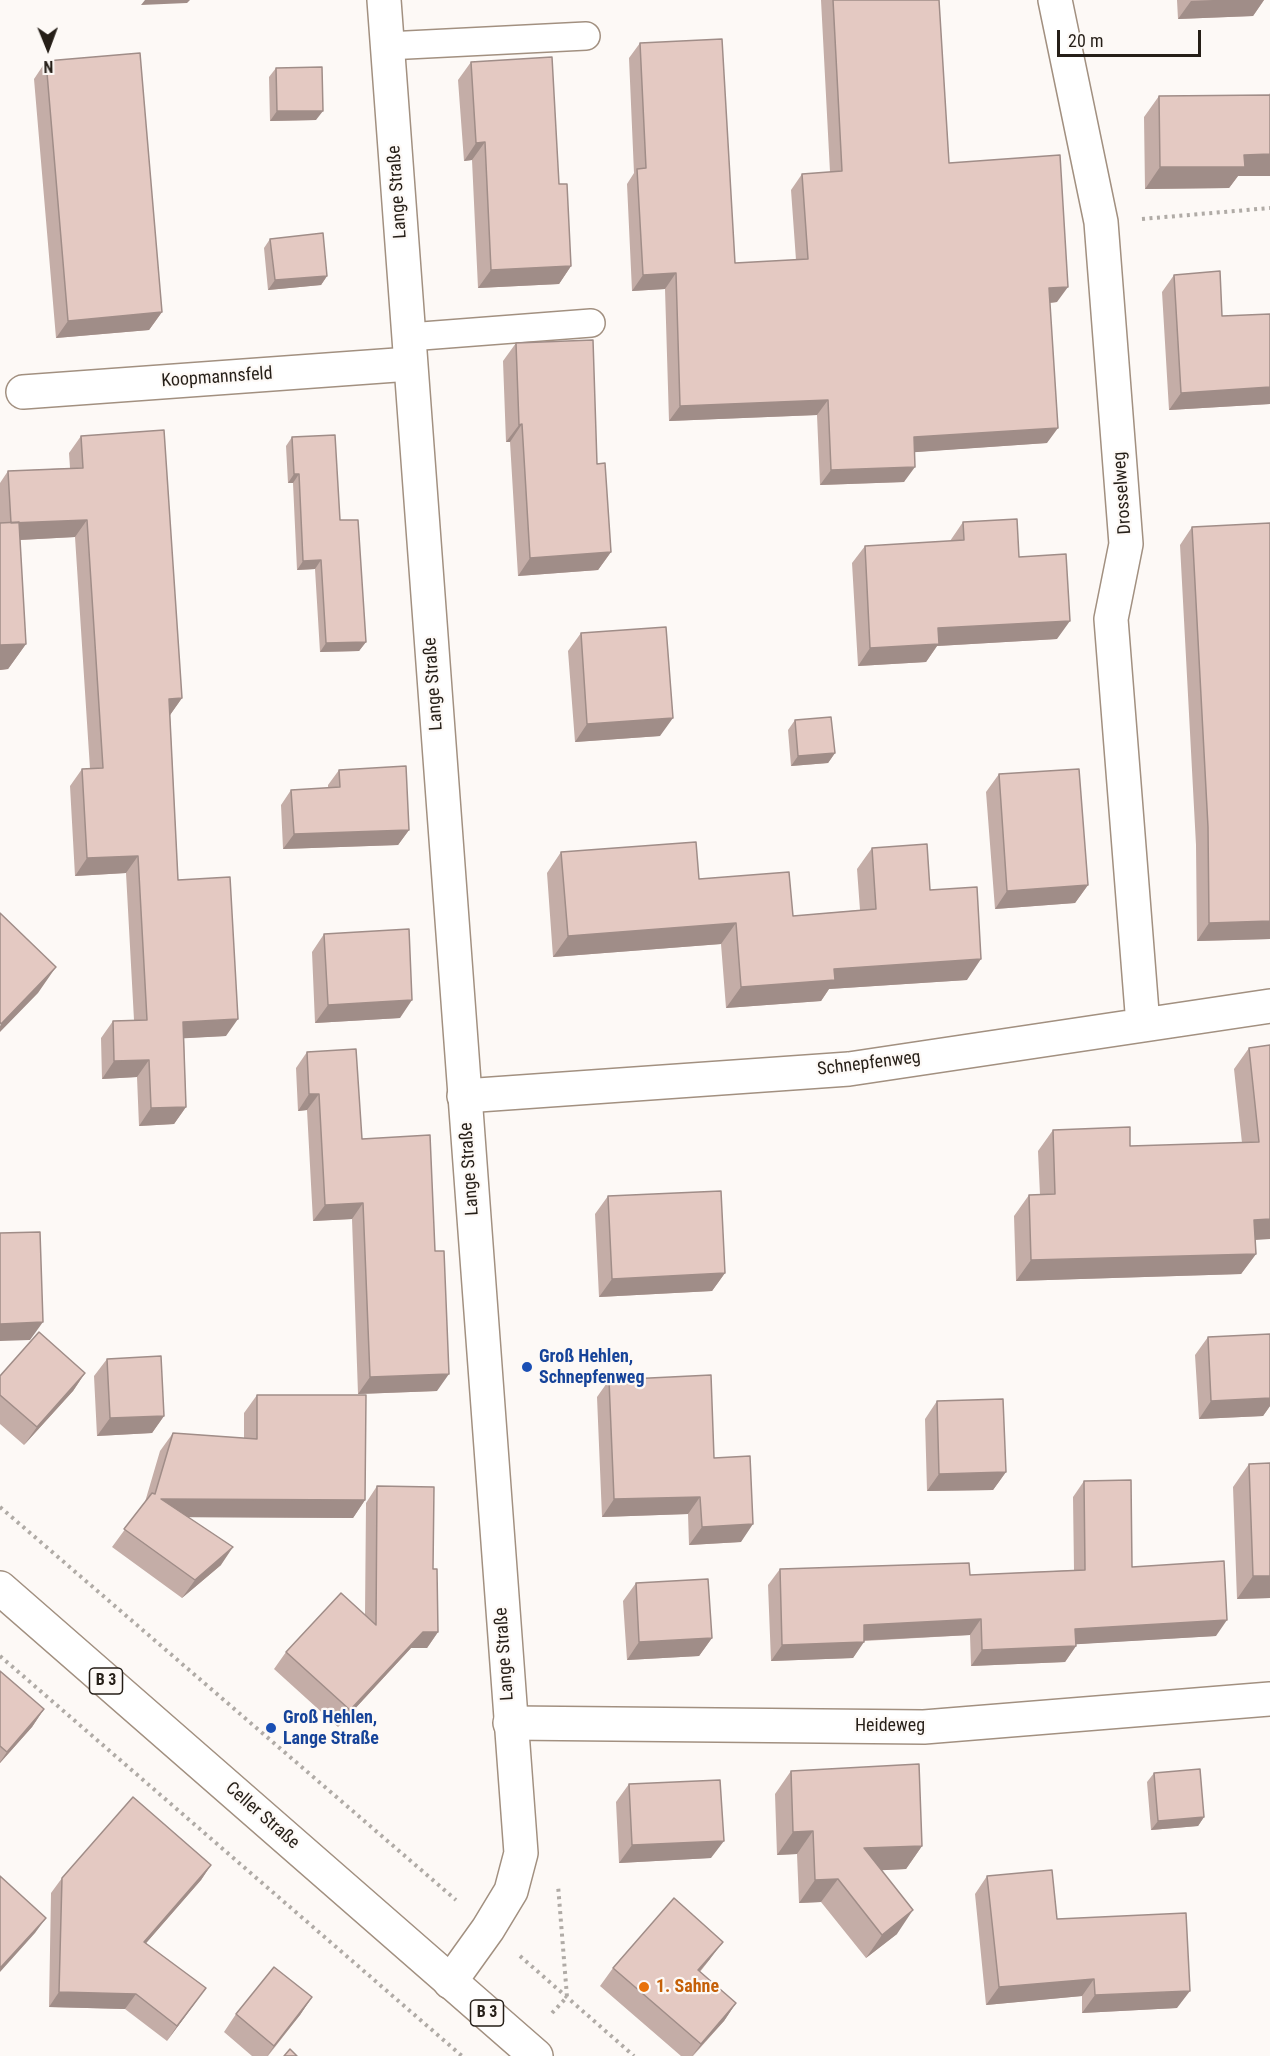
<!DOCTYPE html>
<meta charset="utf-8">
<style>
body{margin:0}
#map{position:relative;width:1270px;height:2056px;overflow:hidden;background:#fdf9f6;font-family:"Roboto Condensed",sans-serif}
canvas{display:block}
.north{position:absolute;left:18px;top:18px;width:60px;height:60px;-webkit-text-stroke:4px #fdf9f6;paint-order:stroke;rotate:179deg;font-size:16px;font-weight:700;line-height:24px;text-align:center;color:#261f18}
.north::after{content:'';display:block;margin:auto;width:21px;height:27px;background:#261f18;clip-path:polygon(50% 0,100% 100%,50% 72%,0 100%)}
.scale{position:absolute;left:1057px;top:30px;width:144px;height:27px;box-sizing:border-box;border:3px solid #261f18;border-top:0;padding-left:8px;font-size:18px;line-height:21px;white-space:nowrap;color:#261f18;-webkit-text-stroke:4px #fdf9f6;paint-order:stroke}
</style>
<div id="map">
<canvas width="1270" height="2056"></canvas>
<div class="north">N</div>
<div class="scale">20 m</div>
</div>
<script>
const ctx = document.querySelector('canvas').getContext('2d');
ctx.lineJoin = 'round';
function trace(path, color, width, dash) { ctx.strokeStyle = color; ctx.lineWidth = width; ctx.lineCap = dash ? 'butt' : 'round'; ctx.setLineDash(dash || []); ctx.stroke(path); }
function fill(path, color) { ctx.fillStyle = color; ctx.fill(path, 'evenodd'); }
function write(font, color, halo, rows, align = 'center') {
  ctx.font = font + ' "Roboto Condensed",sans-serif'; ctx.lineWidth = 4.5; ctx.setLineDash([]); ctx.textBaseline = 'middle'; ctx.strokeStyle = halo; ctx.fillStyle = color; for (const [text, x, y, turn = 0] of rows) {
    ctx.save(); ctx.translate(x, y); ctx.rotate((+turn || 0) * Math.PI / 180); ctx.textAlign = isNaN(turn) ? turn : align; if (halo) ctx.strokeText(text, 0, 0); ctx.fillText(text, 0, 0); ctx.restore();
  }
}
const lane = new Path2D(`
 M387,46L586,36
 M409,337L591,323`);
const street = new Path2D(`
 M1055,0L1101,222L1126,544L1111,619L1143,1025
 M23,392L410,364
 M464,1096L849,1069L1270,1006
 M510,1723L924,1727L1270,1699`);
const secondary = new Path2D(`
 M384,0L521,1853L511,1891L488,1929L450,1982`);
const primary = new Path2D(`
 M0,1588L536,2056`);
trace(lane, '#a29080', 30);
trace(street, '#a29080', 36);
trace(secondary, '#a29080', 36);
trace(primary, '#a29080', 36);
trace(new Path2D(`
 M1142,219L1270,208
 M0,1507L456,1900
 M0,1656L462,2056
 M520,1956L634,2056
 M552,2013L567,1997L558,1885`), '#b0aba6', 4, [3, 4.5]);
trace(lane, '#fff', 27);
trace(street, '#fff', 33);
trace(secondary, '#fff', 33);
trace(primary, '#fff', 33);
fill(new Path2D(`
 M821,0H939L949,163L1057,302L1050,303L1047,443L914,452L904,482L820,485L817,415L669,421L665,289L632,291L627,184L634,173L629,58L640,43L735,263L796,260L791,190L802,174L830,172Z
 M1177,0H1264L1253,16L1178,19Z
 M46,61L162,312L149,330L56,338L34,79Z
 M471,62L559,184L571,266L559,284L478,288L472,160L464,161L458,80Z
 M276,68L316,120L270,121L269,77Z
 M1270,93V176H1238L1229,188L1145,189L1144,117L1159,96L1269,95Z
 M270,239L327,276L321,285L268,290L264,248Z
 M1174,275L1222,316L1270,314V404L1169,410L1162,292Z
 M516,343L597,464L611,552L598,570L518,576L510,442H506L503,361Z
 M81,436L182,698L170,715L178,880L226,1036L184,1038L186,1107L174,1124L139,1126L137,1077L102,1079L101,1038L113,1021L134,1020L126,873L75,876L70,786L82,769H90L75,537L20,540L26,644L8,669L0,670V483L8,471L70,468L69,453Z
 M292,437L340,520L366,642L359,651L320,652L315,569L297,570L293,483H288L286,446Z
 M963,522L1019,557L1057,639L937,646L926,662L858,666L852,563L865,546L950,541Z
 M1192,527L1270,939L1197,941L1196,845L1180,545Z
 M581,633L660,736L575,742L568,651Z
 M795,720L835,753L828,763L791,766L788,730Z
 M339,770L409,830L398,845L283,849L281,805L291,790L328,788V785Z
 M999,774L1088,885L1075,903L995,909L986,792Z
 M872,848L930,890L967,980L829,989L821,1001L726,1008L721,944L553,957L547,873L561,852L699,879L793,916L860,910L857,869Z
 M324,934L400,1018L315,1023L312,952Z
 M1270,1045L1255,1240L1256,1254L1241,1274L1016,1281L1014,1216L1029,1195H1040L1038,1151L1053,1130L1130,1146L1242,1143L1234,1069L1249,1048Z
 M307,1052L362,1139L437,1391L358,1394L352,1219L313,1221L307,1110L298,1111L296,1068Z
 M608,1196L725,1273L712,1291L599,1297L595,1214Z
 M1270,1334V1406L1263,1416L1199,1419L1195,1355L1208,1337Z
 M107,1359L164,1416L152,1433L97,1436L94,1376Z
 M85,1373L73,1391L24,1445L0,1424V1376Z
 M609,1380L714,1458L741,1542L689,1545L688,1514L602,1517L597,1397Z
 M257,1395L365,1500L353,1518L188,1517L221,1565L182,1598L112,1547L145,1502L160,1451L173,1433L244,1438V1413Z
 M937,1401L1006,1472L993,1490L927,1491L925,1419Z
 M1249,1464L1270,1598L1237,1599L1233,1487Z
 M1084,1481L1132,1567L1216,1636L1076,1644V1646L1065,1662L971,1666L970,1635L864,1641L853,1658L771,1661L768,1585L780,1569L970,1575L1074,1570L1073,1497Z
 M377,1486L433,1569L438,1632L427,1648H411L338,1727L274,1669L286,1652L365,1615L366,1503Z
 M636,1583L712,1638L699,1656L627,1660L623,1601Z
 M0,1671L44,1709L32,1727L0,1763Z
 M791,1771L922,1846L906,1869L882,1870L897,1934L866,1958L821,1902L799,1903L797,1854L777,1855L775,1794Z
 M1154,1773L1204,1817L1198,1826L1151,1830L1147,1782Z
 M629,1784L711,1858L619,1863L616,1802Z
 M211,1865L201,1880L146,1943L195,2003L167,2041L125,2009L49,2007L51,1893L62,1878Z
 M987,1876L1057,1919L1177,2008L1082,2013V1996L986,2005L975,1894Z
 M710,1959L700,1972L736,2003L724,2021L693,2056H681L600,1986L613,1968Z
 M312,1997L300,2015L268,2056H252L224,2032L236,2014Z`), '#c4ada7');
fill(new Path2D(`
 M145,0H190L187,3L141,5Z
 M1213,0H1264L1253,16L1178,19L1191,1Z
 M277,111H323L316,120L270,121Z
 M485,142L472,160L464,161L476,143Z
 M1270,154V176H1238L1229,188L1145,189L1160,167L1244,155Z
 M571,266L559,284L478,288L491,270Z
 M676,273L665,289L632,291L643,275Z
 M327,276L321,285L268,290L275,280Z
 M1068,287L1057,302L1038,304L1049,288Z
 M162,312L149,330L56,338L68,321Z
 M1270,387V404L1169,410L1181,393Z
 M828,400L817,415L669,421L680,406Z
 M522,424L510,442H506L519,425Z
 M1058,428L1047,443L903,453L914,437Z
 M915,467L904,482L820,485L831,470Z
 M294,474H299L293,483H288Z
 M87,520L75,537L0,541L11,523Z
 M611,552L598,570L518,576L530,558Z
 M321,560L315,569L297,570L303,561Z
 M1070,621L1057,639L937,646L926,662L858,666L870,648L938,628Z
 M366,642L359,651L320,652L326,643Z
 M26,644L8,669L0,670V645Z
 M182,698L170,715L169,699Z
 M673,718L660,736L575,742L587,724Z
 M835,753L828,763L791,766L798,756Z
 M409,830L398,845L283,849L294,834Z
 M138,856L126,873L75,876L87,858Z
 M1088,885L1075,903L995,909L1007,891Z
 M1270,921V939L1197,941L1209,923Z
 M736,923L721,944L553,957L568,936Z
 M981,959L967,980L829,989L821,1001L726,1008L741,987L834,969Z
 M56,967L38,993L0,1032V1026L1,1024Z
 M412,1000L400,1018L315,1023L328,1005Z
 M238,1019L226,1036L171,1039L183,1022Z
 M149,1060L137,1077L102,1079L114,1061Z
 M309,1094H319L307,1110L298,1111Z
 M186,1107L174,1124L139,1126L151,1108Z
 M363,1203L352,1219L313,1221L325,1205Z
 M1270,1219V1239L1240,1241L1254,1220Z
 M1256,1254L1241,1274L1016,1281L1031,1260Z
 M725,1273L712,1291L599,1297L612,1279Z
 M43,1322L30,1340L0,1341V1324Z
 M85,1373L73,1391L24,1445L37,1427Z
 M449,1374L437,1391L358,1394L370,1377Z
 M1270,1398V1406L1263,1416L1199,1419L1211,1401Z
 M164,1416L152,1433L97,1436L110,1418Z
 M1006,1472L993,1490L927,1491L939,1474Z
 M700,1497L688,1514L602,1517L614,1499Z
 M161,1499L365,1500L353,1518L149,1517Z
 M753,1524L741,1542L689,1545L702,1527Z
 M233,1547L221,1565L182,1598L195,1580Z
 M1253,1576H1270V1598L1237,1599Z
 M981,1619L970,1635L852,1641L864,1625Z
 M1227,1620L1216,1636L1064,1645L1075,1629Z
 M423,1632H438L427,1648H411L338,1727L350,1710Z
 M712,1638L699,1656L627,1660L639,1642Z
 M864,1642L853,1658L771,1661L782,1645Z
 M1076,1646L1065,1662L971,1666L982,1650Z
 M44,1709L32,1727L0,1763V1762L7,1752Z
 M1204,1817L1198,1826L1151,1830L1158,1821Z
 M813,1831L797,1854L777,1855L793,1832Z
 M724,1841L711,1858L619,1863L632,1845Z
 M922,1846L906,1869L848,1872L864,1848Z
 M211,1865L201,1880L134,1957L144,1942Z
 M838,1879L821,1902L799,1903L815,1880Z
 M913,1910L897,1934L866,1958L882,1935Z
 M46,1918L35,1933L0,1972V1968Z
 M723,1942L710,1959L685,1988L698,1970Z
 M1094,1979L1082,1996L986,2005L999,1987Z
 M206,1988L195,2003L167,2041L177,2026Z
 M1190,1991L1177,2008L1082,2013L1095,1995Z
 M59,1992L136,1994L125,2009L49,2007Z
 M312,1997L300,2015L267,2056L274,2046Z
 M736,2003L724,2021L692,2056L701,2044Z`), '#a08d88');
const building = new Path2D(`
 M833,0H939L949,163L1060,155L1068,287L1049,288L1058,428L914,437L915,467L831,470L828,400L680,406L676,273L643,275L637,169L646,168L640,43L722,39L735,263L808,259L802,174L842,171Z
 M140,53L162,312L68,321L46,61Z
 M552,57L559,184H567L571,266L491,270L485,142L476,143L471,62Z
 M322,67L323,111H277L276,68Z
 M1270,95V154L1244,155L1245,167H1160L1159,96Z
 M323,233L327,276L275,280L270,239Z
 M1220,271L1222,316L1270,314V387L1181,393L1174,275Z
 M593,340L597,464L605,463L611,552L530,558L522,424L519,425L516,343Z
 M164,430L182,698L169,699L178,880L230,877L238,1019L183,1022L186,1107L151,1108L149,1060L114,1061L113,1021L147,1020L138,856L87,858L82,769L103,768L87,520L11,523L8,471L83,468L81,436Z
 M335,435L340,520H358L366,642L326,643L321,560L303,561L299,474H294L292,437Z
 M1017,519L1019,557L1066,554L1070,621L938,628L939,644L870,648L865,546L964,540L963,522Z
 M19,522L26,644L0,645V523Z
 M1270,523V921L1209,923L1208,827L1192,527Z
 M666,627L673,718L587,724L581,633Z
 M831,717L835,753L798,756L795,720Z
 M406,766L409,830L294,834L291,790L340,787L339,770Z
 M1079,769L1088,885L1007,891L999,774Z
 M696,842L699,879L789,872L793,916L876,909L872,848L927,844L930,890L977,887L981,959L834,969L835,980L741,987L736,923L568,936L561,852Z
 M0,913L56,967L1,1024L0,1022Z
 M409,929L412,1000L328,1005L324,934Z
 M1270,1045V1219L1254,1220L1256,1254L1031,1260L1029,1195L1055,1194L1053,1130L1130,1127V1146L1259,1142L1249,1048Z
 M356,1049L362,1139L430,1135L435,1251H444L449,1374L370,1377L363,1203L325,1205L319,1094H309L307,1052Z
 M721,1191L725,1273L612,1279L608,1196Z
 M40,1232L43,1322L0,1324V1233Z
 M39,1332L85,1373L37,1427L0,1395V1376Z
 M1270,1334V1398L1211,1401L1208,1337Z
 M161,1356L164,1416L110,1418L107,1359Z
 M711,1375L714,1458L750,1456L753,1524L702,1527L700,1497L614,1499L609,1380Z
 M257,1395H366L365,1500L161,1499L233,1547L195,1580L124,1529L152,1493L155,1494L173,1433L257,1439Z
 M1003,1399L1006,1472L939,1474L937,1401Z
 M1270,1463V1576H1253L1249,1464Z
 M1131,1480L1132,1567L1224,1561L1227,1620L1075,1629L1076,1646L982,1650L981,1619L864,1625V1642L782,1645L780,1569L969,1563L970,1575L1085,1570L1084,1481Z
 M377,1486L434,1487L433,1569H437L438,1632H423L350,1710L286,1652L341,1593L376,1625Z
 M708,1579L712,1638L639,1642L636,1583Z
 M0,1671L44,1709L7,1752L0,1746Z
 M919,1764L922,1846L864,1848L913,1910L882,1935L838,1879L815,1880L813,1831L793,1832L791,1771Z
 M1200,1769L1204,1817L1158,1821L1154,1773Z
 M720,1780L724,1841L632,1845L629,1784Z
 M133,1797L211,1865L144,1942L206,1988L177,2026L136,1994L59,1992L62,1878Z
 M1052,1870L1057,1919L1186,1913L1190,1991L1095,1995L1094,1979L999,1987L987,1876Z
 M0,1876L46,1918L0,1968Z
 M674,1898L723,1942L698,1970L736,2003L701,2044L613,1968Z
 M274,1967L312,1997L274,2046L236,2014Z
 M290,2049L297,2056H284Z`);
fill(building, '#e4c9c2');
trace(building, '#a08d88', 1.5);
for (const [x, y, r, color] of [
 [527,1367,6,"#1a4fb4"],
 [271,1728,6,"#1a4fb4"],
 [644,1987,6,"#e8710a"]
]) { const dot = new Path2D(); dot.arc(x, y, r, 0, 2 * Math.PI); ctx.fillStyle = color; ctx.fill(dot); trace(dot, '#fdf9f6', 2); }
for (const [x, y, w] of [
 [106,1681,33],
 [487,2013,33]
]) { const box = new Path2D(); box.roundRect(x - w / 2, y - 13, w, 26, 4.5); ctx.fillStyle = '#fdf9f6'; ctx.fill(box); trace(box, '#261f18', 1.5); }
write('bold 16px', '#261f18', null, [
 ["B 3",106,1681],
 ["B 3",487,2013]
]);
write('18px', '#261f18', '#fdf9f6', [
 ["Lange Straße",398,192,-94],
 ["Koopmannsfeld",217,378,-4],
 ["Drosselweg",1123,493,-94],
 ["Lange Straße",434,684,-94],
 ["Schnepfenweg",869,1064,-7],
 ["Lange Straße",470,1169,-94],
 ["Lange Straße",505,1654,-94],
 ["Heideweg",890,1726],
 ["Celler Straße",262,1816,41]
]);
write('bold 18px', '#164399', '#fdf9f6', [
 ["Groß Hehlen,",539,1357],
 ["Schnepfenweg",539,1378],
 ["Groß Hehlen,",283,1718],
 ["Lange Straße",283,1739]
], 'left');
write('bold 18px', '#c56008', '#fdf9f6', [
 ["1. Sahne",656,1987]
], 'left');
</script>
